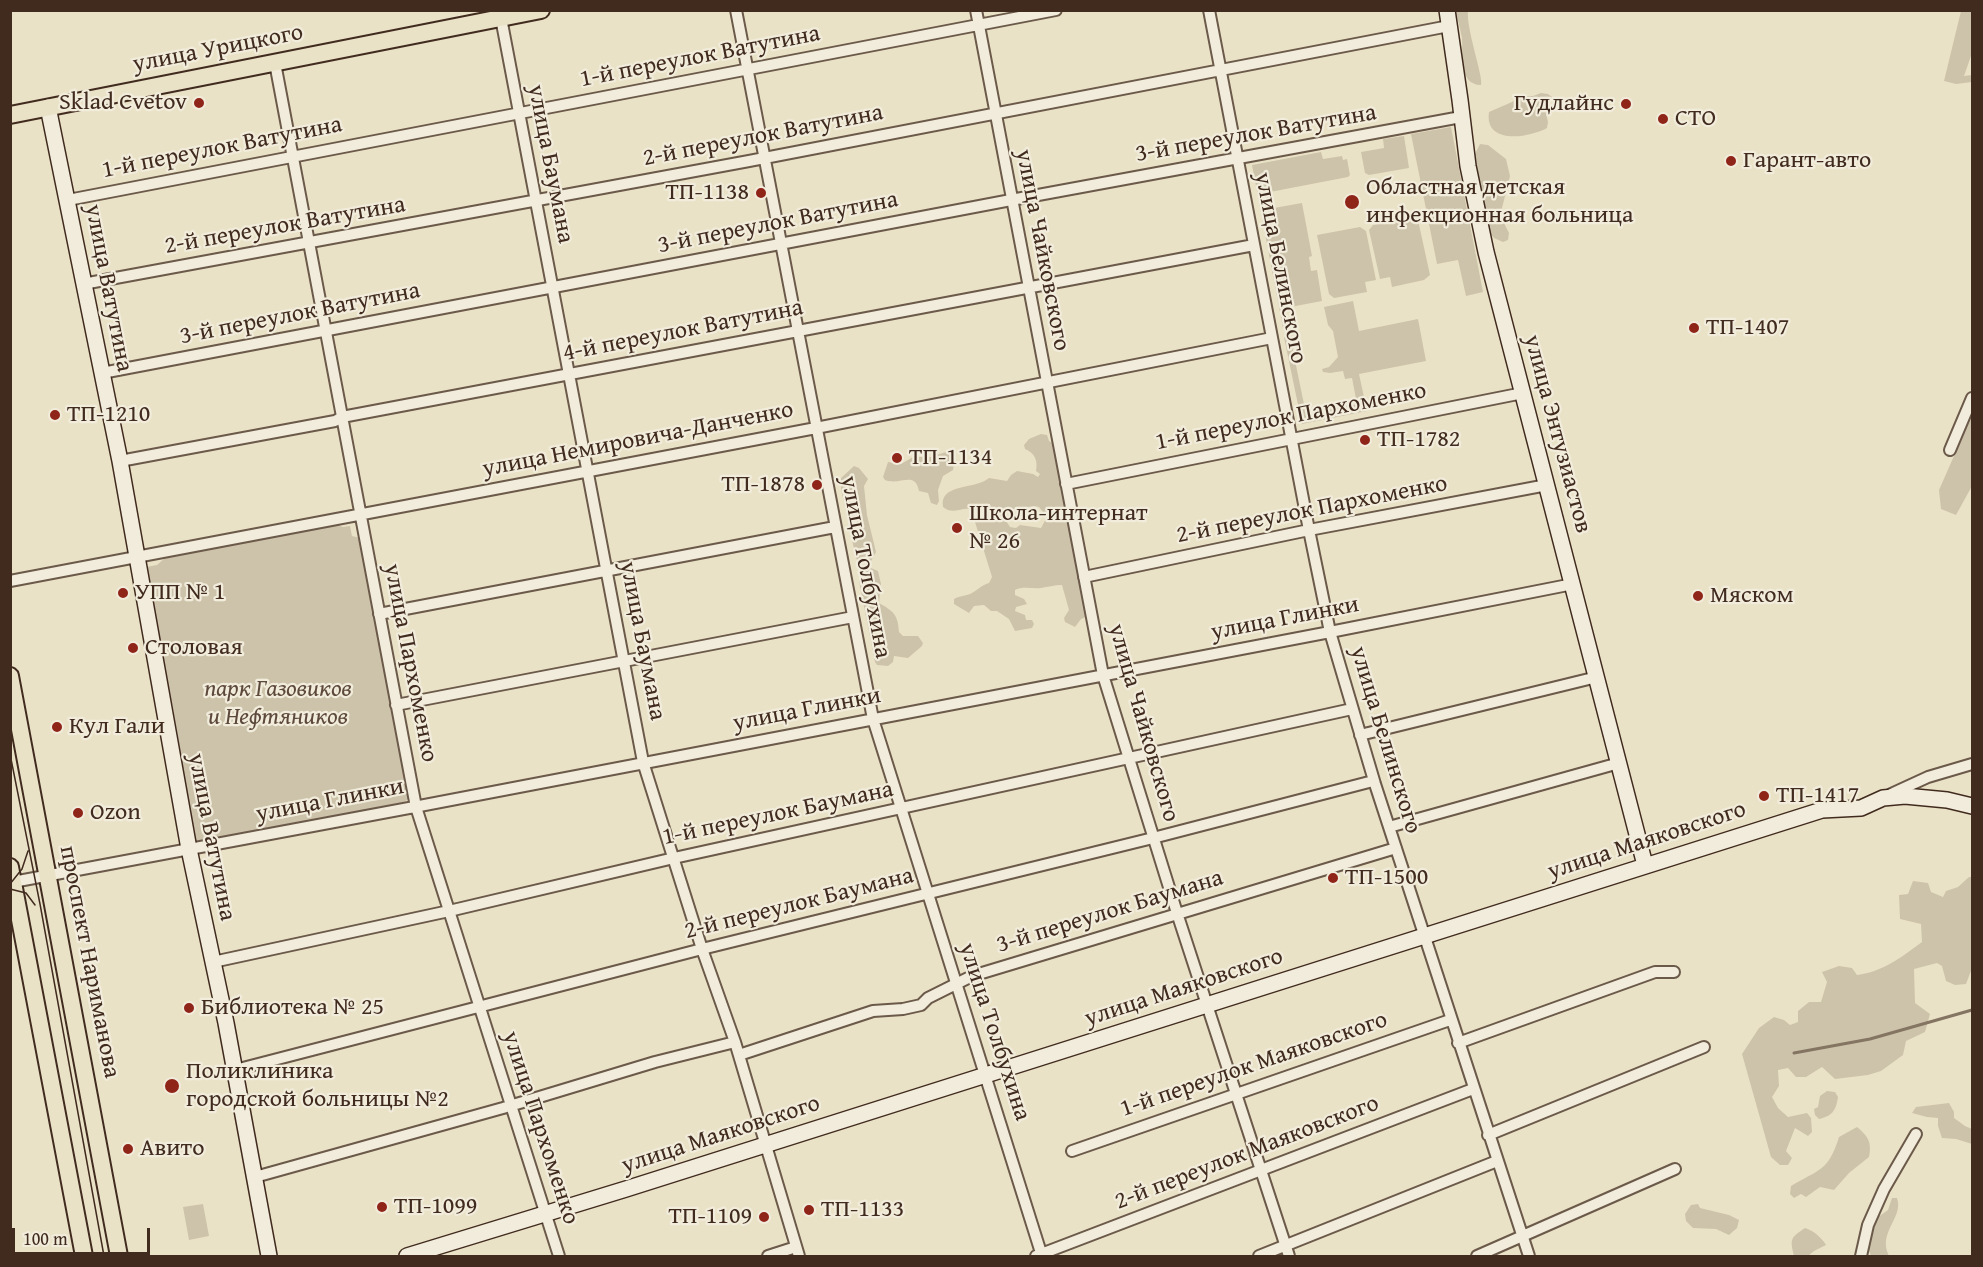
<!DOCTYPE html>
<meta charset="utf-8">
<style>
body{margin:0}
#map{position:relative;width:1983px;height:1267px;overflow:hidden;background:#eae2c7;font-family:"Gentium Book Plus",serif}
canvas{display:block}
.frame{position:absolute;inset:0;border:12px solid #412b1f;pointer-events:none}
.scale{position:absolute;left:12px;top:1228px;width:138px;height:27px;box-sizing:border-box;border:3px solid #412b1f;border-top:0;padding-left:8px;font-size:18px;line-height:21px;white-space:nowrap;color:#412b1f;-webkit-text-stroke:4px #f1ecdb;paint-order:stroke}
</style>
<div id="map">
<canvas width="1983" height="1267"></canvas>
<div class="frame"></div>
<div class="scale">100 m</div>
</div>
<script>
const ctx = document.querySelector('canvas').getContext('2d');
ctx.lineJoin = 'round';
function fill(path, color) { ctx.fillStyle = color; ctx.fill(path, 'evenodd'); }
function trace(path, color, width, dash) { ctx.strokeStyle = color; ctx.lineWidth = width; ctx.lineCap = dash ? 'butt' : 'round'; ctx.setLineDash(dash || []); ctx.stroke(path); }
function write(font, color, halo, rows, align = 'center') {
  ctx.font = font + ' "Gentium Book Plus",serif'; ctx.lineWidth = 4.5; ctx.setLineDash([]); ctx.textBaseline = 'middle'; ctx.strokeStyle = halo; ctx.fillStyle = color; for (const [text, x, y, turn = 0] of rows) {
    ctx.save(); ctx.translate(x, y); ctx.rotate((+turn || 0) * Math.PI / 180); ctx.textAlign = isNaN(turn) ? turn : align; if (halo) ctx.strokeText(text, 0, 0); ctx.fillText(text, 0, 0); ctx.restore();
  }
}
fill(new Path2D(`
 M1455,11H1468C1466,29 1484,78 1481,85C1458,85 1463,53 1462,38C1460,29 1458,19 1455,11Z
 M1961,11H1972V53L1964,76L1972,75V82L1956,84L1944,81Z
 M1541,93L1548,94L1552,97L1551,99L1543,101L1548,122L1547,128C1529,138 1484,145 1489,112L1512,102L1519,96H1533Z
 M1451,127L1483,292L1466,296L1458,260L1437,264L1411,134Z
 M1404,136L1409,168L1369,175L1365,173L1361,152L1384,148L1383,139Z
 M1480,144L1488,145L1506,159L1510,176L1502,208L1504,223L1509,233L1508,240L1503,242L1494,238L1488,231L1473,158Z
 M1321,152L1323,159L1342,156L1343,160L1347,159L1350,175L1348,177L1270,192L1274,208L1302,203L1312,256L1309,257L1311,271L1317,270L1322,301L1285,308L1288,327L1283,328L1252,165Z
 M1410,218L1418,220L1430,275L1424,280L1392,287L1390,277L1380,279L1369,230L1373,225Z
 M1360,227L1366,231L1376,280L1365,282L1367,292L1334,298L1329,294L1317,235Z
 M1353,301L1359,331L1418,319L1426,361L1359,374L1367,411L1302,424L1284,337L1290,336L1306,414L1357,404L1352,378L1345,379L1343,371L1330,373L1323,372L1322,369L1329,367L1338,357L1333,331L1328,325L1324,307Z
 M1972,415V486L1956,515L1941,509L1939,490Z
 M1041,434L1047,435L1049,441L1056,445L1088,616L1081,619L1075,627L1065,622L1064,618L1069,610L1062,585C1054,585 1048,587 1041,588C1032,589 1023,586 1015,590V595L1024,599L1027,604L1016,607L1015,611L1025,615L1026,620H1032L1034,624L1032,628L1015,631L1009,619L997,611H991L984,605L974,606L969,613L954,604V599C959,596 964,596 970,594C977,591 981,585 989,583L992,577L975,522L974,510C963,505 954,516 943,507C939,483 975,490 989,478L1007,481L1011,475L1017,471L1033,474L1038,477L1040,474L1036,471C1038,461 1035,453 1025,449L1024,445L1029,439ZM1034,506L1039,507L1047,517L1041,528L1020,525L1016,528L1010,527L1003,516L996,510L997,507L1010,510Z
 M949,451L955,456L953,470L943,476L938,490L939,501L937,505L931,503L928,493L919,491C915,470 900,486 885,480L883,477L888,462L901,464L913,457H931Z
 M854,466L859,468L868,479L864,486L867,515L876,552L871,561L864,563L859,562L856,558L841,489V478Z
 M337,525L343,527L350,526L352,536L360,538L410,798L404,802L201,841L195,840L179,770L182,761L172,703L168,695L169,691L150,595L146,567L157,565L165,558Z
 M871,568L878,571L881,584L879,603C893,611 898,614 899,632L903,636H918L923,643L922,646L908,658L894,656L893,662L888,666L877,665L875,662L859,581L862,572Z
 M1969,877H1972V968L1966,984L1955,985L1946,981L1942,966L1937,963L1914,969L1915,1003L1930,1014L1925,1032L1906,1041L1903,1055L1881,1071L1868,1075L1835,1079L1822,1067L1806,1077H1796L1788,1068L1778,1070L1779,1086L1772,1097L1778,1108L1788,1117L1807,1113L1811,1118L1812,1132L1808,1136L1795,1128L1786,1151L1792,1158L1788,1165H1780L1771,1157L1742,1054L1759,1028L1774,1017L1784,1020L1790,1025L1798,1022V1011L1809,1002H1821L1827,982L1822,972L1839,966L1852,968L1857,975C1882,972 1902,957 1922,942L1921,924L1900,919L1899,895L1908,894L1913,881L1928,883L1931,892L1943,897L1946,891L1958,887Z
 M1827,1091L1835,1092L1838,1097C1836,1111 1832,1116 1819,1119L1815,1115L1814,1109L1818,1107L1820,1096Z
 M1949,1103L1954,1112V1118L1965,1126L1972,1129V1144L1956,1139L1942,1138L1938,1126V1118L1927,1117L1912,1113L1916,1107Z
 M1857,1127C1868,1136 1872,1142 1869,1157L1849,1173L1834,1190L1820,1187L1806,1197L1801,1194L1794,1198L1790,1194L1791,1186C1819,1169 1828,1172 1839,1137Z
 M1892,1198H1897C1904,1218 1877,1232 1889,1256H1871L1867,1245L1874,1220L1888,1210Z
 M203,1204L209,1236L189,1240L183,1207Z
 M1698,1204L1700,1208L1729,1215L1739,1220L1737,1228L1729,1235L1716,1229L1693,1228L1686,1221L1685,1214L1691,1205Z
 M1805,1228C1814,1231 1821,1237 1826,1245L1814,1251L1808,1256H1794C1790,1239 1790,1238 1805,1228Z`), '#cdc3aa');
trace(new Path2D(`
 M1794,1053L1870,1039L1972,1010`), '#847462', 3);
const street = new Path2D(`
 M736,10L873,719L1042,1256
 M976,10L1103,675L1177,913L1289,1256
 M1209,10L1309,530L1330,632L1375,784L1529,1256
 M501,18L643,762L702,949L735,1042L799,1256
 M275,63L416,807L559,1256
 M68,200L1056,10
 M83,284L749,161L1449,26
 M102,373L1011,200L1461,117
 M1950,450L1972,398
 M120,461L335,421L342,417L1254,245
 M1066,484L1523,393
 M1084,577L1309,530L1547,485
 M10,581L816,428L1272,338
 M379,614L835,527
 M396,705L853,617
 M1360,735L1597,677
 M1891,794L1928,777L1972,764
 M1389,827L1619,763
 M13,882L409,808L1330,632L1573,584
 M213,962L449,911L674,858L1352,709
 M1458,1043L1655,972H1674
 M739,1055L873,1011L903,1009L921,1005L928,998L972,976L1396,848
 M235,1070L702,949L1153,838L1373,781
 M1488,1135L1704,1047
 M1072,1151L1450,1020
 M255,1177L503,1108L655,1062L735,1042
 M768,1256L796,1247
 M1036,1256L1473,1089
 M1259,1256L1497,1161
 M1477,1256L1675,1169
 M1861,1256L1868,1225L1884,1189L1916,1134`);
const secondary = new Path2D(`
 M1447,10L1460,100L1468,166L1486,252L1645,865
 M48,107L120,461L189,849L226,1023L269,1256
 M407,1256L626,1189L1822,810L1861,808L1883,798L1905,796L1947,800L1972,806`);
const primary = new Path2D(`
 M10,115L541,10
 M10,676L119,1256
 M10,867L84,1256`);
trace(street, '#6b5949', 14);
trace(secondary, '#412b1f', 18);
trace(primary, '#412b1f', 20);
trace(street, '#f1ecdb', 10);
trace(secondary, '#f1ecdb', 15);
trace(primary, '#eae2c7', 16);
trace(new Path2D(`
 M10,754L40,904L104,1256
 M10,884L22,869L28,851
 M10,889L26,893L35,905`), '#412b1f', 1.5);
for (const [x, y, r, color] of [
 [199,103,6,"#8f2418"],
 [1626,104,6,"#8f2418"],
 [1663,119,6,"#8f2418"],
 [1731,161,6,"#8f2418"],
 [761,193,6,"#8f2418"],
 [1352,202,8,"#8f2418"],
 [1694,328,6,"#8f2418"],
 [55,415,6,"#8f2418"],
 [1365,440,6,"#8f2418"],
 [897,458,6,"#8f2418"],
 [817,485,6,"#8f2418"],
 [957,528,6,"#8f2418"],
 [123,593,6,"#8f2418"],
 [1698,596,6,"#8f2418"],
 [133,648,6,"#8f2418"],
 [57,727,6,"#8f2418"],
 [1764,796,6,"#8f2418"],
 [78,813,6,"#8f2418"],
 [1333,878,6,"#8f2418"],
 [189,1008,6,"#8f2418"],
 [172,1086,8,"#8f2418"],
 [128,1149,6,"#8f2418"],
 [382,1207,6,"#8f2418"],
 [809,1210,6,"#8f2418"],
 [764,1217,6,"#8f2418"]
]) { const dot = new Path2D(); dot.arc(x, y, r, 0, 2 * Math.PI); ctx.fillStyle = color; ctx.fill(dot); trace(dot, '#f1ecdb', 2); }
write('24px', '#412b1f', '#f1ecdb', [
 ["улица Урицкого",218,49,-11],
 ["1-й переулок Ватутина",700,57,-11],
 ["3-й переулок Ватутина",1256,134,-10],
 ["2-й переулок Ватутина",763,136,-11],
 ["1-й переулок Ватутина",222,148,-11],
 ["улица Баумана",550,164,79],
 ["3-й переулок Ватутина",778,223,-11],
 ["2-й переулок Ватутина",285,226,-10],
 ["улица Чайковского",1042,250,79],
 ["улица Белинского",1280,268,79],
 ["улица Ватутина",108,288,79],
 ["3-й переулок Ватутина",300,314,-11],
 ["4-й переулок Ватутина",683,331,-11],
 ["1-й переулок Пархоменко",1291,417,-11],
 ["улица Энтузиастов",1557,434,75],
 ["улица Немировича-Данченко",638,440,-11],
 ["2-й переулок Пархоменко",1312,510,-11],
 ["улица Толбухина",865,567,79],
 ["улица Глинки",1285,619,-11],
 ["улица Баумана",642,641,79],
 ["улица Пархоменко",410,663,79],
 ["улица Глинки",807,710,-11],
 ["улица Чайковского",1143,723,74],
 ["улица Белинского",1385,740,73],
 ["улица Глинки",330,801,-11],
 ["1-й переулок Баумана",778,814,-12],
 ["улица Ватутина",211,837,79],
 ["улица Маяковского",1647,841,-18],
 ["2-й переулок Баумана",799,904,-14],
 ["3-й переулок Баумана",1110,912,-17],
 ["проспект Нариманова",89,962,79],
 ["улица Маяковского",1184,988,-18],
 ["улица Толбухина",994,1032,72],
 ["1-й переулок Маяковского",1254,1065,-19],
 ["улица Пархоменко",540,1128,72],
 ["улица Маяковского",721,1135,-18],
 ["2-й переулок Маяковского",1247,1153,-21]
]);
write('24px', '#412b1f', '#f1ecdb', [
 ["Sklad Cvetov",187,103,"right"],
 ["Гудлайнс",1614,104,"right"],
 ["СТО",1675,119],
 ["Гарант-авто",1743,161],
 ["Областная детская",1366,188],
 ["инфекционная больница",1366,216],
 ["ТП-1138",749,193,"right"],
 ["ТП-1407",1706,328],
 ["ТП-1210",67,415],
 ["ТП-1782",1377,440],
 ["ТП-1134",909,458],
 ["ТП-1878",805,485,"right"],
 ["Школа-интернат",969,514],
 ["№ 26",969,542],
 ["УПП № 1",135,593],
 ["Мяском",1710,596],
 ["Столовая",145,648],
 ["Кул Гали",69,727],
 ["ТП-1417",1776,796],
 ["Ozon",90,813],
 ["ТП-1500",1345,878],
 ["Библиотека № 25",201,1008],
 ["Поликлиника",186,1072],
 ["городской больницы №2",186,1100],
 ["Авито",140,1149],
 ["ТП-1099",394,1207],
 ["ТП-1133",821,1210],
 ["ТП-1109",752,1217,"right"]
], 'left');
write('italic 24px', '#5d493b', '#f1ecdb', [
 ["парк Газовиков",278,690],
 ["и Нефтяников",278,718]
]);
</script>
